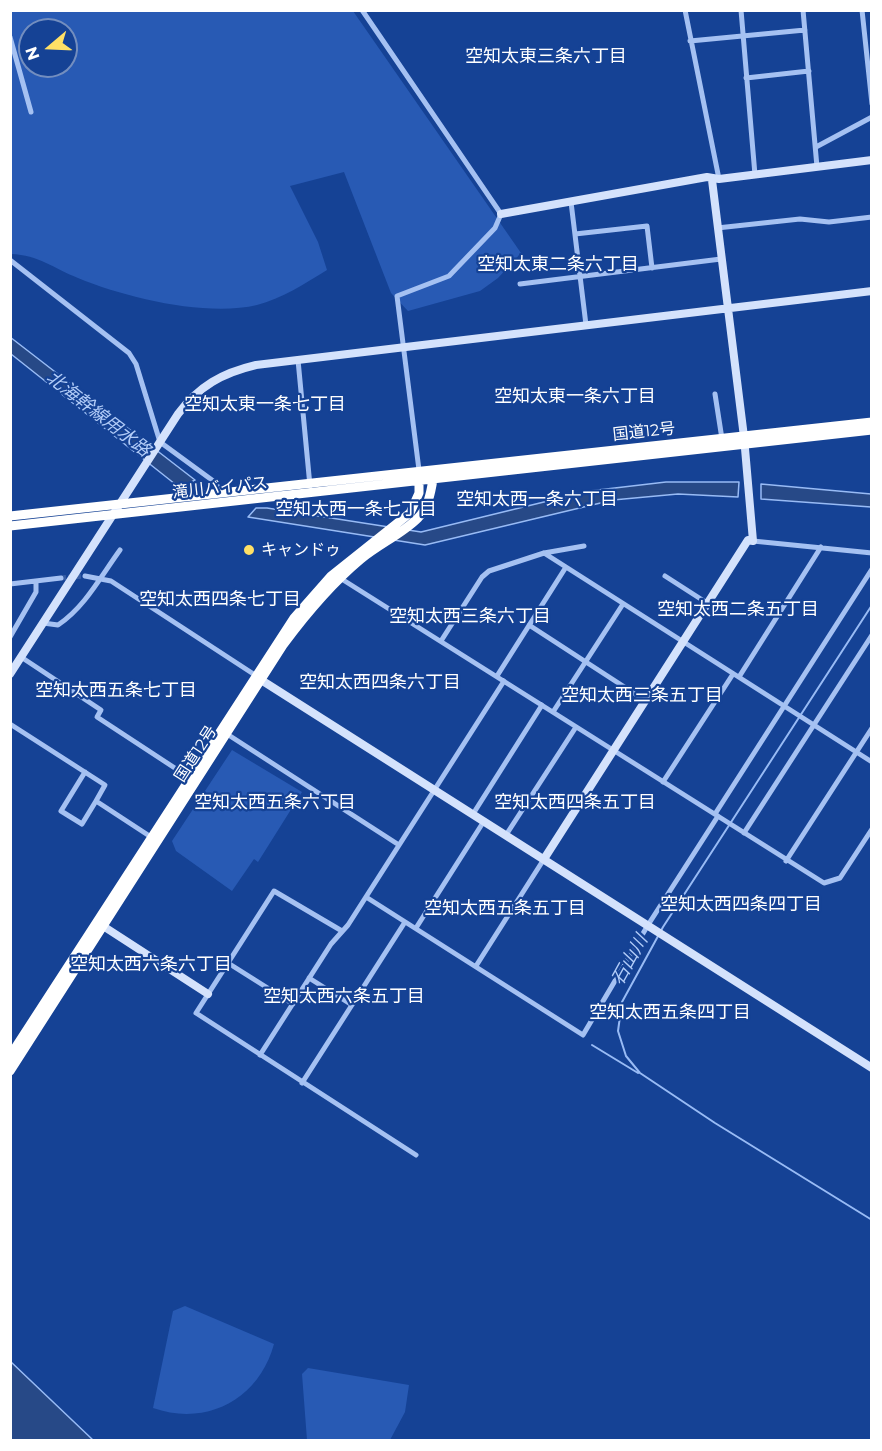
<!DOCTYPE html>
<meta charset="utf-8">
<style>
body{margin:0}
#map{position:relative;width:882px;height:1451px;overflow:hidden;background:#154295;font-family:Montserrat,sans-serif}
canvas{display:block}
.frame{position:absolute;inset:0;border:12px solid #fff;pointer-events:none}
.north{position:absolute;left:18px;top:18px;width:60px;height:60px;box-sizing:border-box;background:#154295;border:2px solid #738ebf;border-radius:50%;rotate:251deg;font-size:16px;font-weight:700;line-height:24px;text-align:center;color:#fff}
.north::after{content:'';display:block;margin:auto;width:21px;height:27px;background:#ffe066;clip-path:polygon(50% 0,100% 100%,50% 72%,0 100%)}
</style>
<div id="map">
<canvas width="882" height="1451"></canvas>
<div class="frame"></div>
<div class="north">N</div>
</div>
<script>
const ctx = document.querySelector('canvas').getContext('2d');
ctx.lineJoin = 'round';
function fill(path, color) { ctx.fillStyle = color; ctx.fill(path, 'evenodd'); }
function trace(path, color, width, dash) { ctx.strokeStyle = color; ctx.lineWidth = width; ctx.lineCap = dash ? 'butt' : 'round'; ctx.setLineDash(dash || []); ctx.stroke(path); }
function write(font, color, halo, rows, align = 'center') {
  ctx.font = font + ' Montserrat,"Noto Sans JP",sans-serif'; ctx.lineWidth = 4.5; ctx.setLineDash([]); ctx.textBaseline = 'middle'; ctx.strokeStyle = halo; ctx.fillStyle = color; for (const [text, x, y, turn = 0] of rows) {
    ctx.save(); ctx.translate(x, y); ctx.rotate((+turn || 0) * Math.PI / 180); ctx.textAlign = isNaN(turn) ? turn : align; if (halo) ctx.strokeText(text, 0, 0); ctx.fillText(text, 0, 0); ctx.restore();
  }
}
fill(new Path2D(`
 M11,10L353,11L521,253L498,278L480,291L408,311L391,293L344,172L290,186L318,242L327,270C306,283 281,299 257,305C207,317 126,298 78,278C53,268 39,255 11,254ZM30,30H66V66H30Z
 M232,750L302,792L258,862L254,859L232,891L176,851L172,841Z
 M185,1306L274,1344C259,1399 207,1427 153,1408L173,1311Z
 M308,1368L409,1385L405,1412L390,1440H307L302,1374Z`), '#285ab4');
const water = new Path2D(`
 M10,337L195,480L180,488L11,354Z
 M666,482H739L738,497L678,494L613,500L425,545L248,517L256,508H267L421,532L589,491Z
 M761,484L871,494V507L761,499Z
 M10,1361L93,1440H11Z`);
fill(water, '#274987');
trace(water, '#98bbf5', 1.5);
trace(new Path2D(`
 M872,605L663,927L622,1002L618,1031L626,1056L640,1073L715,1123L872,1220
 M592,1045L638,1073`), '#98bbf5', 2);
trace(new Path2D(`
 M61,578L85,576`), '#385ea5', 5, [5, 2.5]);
trace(new Path2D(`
 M362,10L501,214L495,228L449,276L397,296L419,470
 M685,10L719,179
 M741,10L755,175
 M803,10L817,167
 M862,10L872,104
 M10,37L31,112
 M690,41L805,30
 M746,78L809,71
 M816,147L872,117
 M571,202L586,325
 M717,228L800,219L829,222L872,217
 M575,234L647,226L652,268
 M10,260L129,353L136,364L160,442L216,483L220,493
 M520,284L721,259
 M298,360L310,486
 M715,394L722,439
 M753,541L872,553
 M544,553L872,762
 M85,576L111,581L255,675
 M665,576L707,603
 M340,578L824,883L840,878L872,829
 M10,584L61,578
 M43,623L58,625C85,607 101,576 120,550
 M529,625L646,701
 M10,637L36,592V581
 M441,641L482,577L489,571L544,553L584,546
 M21,657L101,710L97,717L190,778
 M497,676L566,567
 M739,677L821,547
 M553,712L623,604
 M10,724L105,785L96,801L151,837
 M227,734L399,845
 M85,772L61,811L82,824L96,801
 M663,782L733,674
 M473,814L542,705
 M715,814L872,569
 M744,833L872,635
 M506,835L576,727
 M786,861L872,728
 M366,897L583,1035L648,925L718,816
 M416,928L484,821
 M342,931L274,891L196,1013L416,1155
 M228,963L293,1004
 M476,966L544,859
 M309,978L352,1005
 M260,1055L331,944L348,925L504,681
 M302,1083L405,922`), '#a5c1f2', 5);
trace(new Path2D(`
 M501,214L707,177L719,179L872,160
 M10,674L178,414C199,386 222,373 256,365L872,291
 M258,678L872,1068
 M544,859L748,540L753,541L744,437L712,180
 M103,926L208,994`), '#d4e2fc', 8);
trace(new Path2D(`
 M10,516L872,422
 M10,526L872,430
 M10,1056L294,618L331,576L410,513L419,493V476
 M10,1071L283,645C306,614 331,584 361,559C379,544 402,534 418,518C428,508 431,492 433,479`), '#fff', 9);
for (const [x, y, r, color] of [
 [249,550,6,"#ffe066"]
]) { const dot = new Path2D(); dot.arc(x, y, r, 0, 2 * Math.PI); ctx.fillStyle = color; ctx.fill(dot); trace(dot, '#154295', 2); }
write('16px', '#fff', '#154295', [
 ["国道12号",644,432,-6],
 ["滝川バイパス",220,488,-6],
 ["国道12号",196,754,-57]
]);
write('16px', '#fff', '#154295', [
 ["キャンドゥ",261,550]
], 'left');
write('18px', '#fff', '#154295', [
 ["空知太東三条六丁目",546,57],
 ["空知太東二条六丁目",558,265],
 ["空知太東一条六丁目",575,397],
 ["空知太東一条七丁目",265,405],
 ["空知太西一条六丁目",537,500],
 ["空知太西一条七丁目",356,510],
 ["空知太西四条七丁目",220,600],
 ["空知太西二条五丁目",738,610],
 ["空知太西三条六丁目",470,617],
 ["空知太西四条六丁目",380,683],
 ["空知太西五条七丁目",116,691],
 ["空知太西三条五丁目",642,696],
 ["空知太西五条六丁目",275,803],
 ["空知太西四条五丁目",575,803],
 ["空知太西四条四丁目",741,905],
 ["空知太西五条五丁目",505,909],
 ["空知太西六条六丁目",151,965],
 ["空知太西六条五丁目",344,997],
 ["空知太西五条四丁目",670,1013]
]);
write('italic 18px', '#b2ccf8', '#154295', [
 ["北海幹線用水路",98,414,38],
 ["石山川",630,960,-61]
]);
</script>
